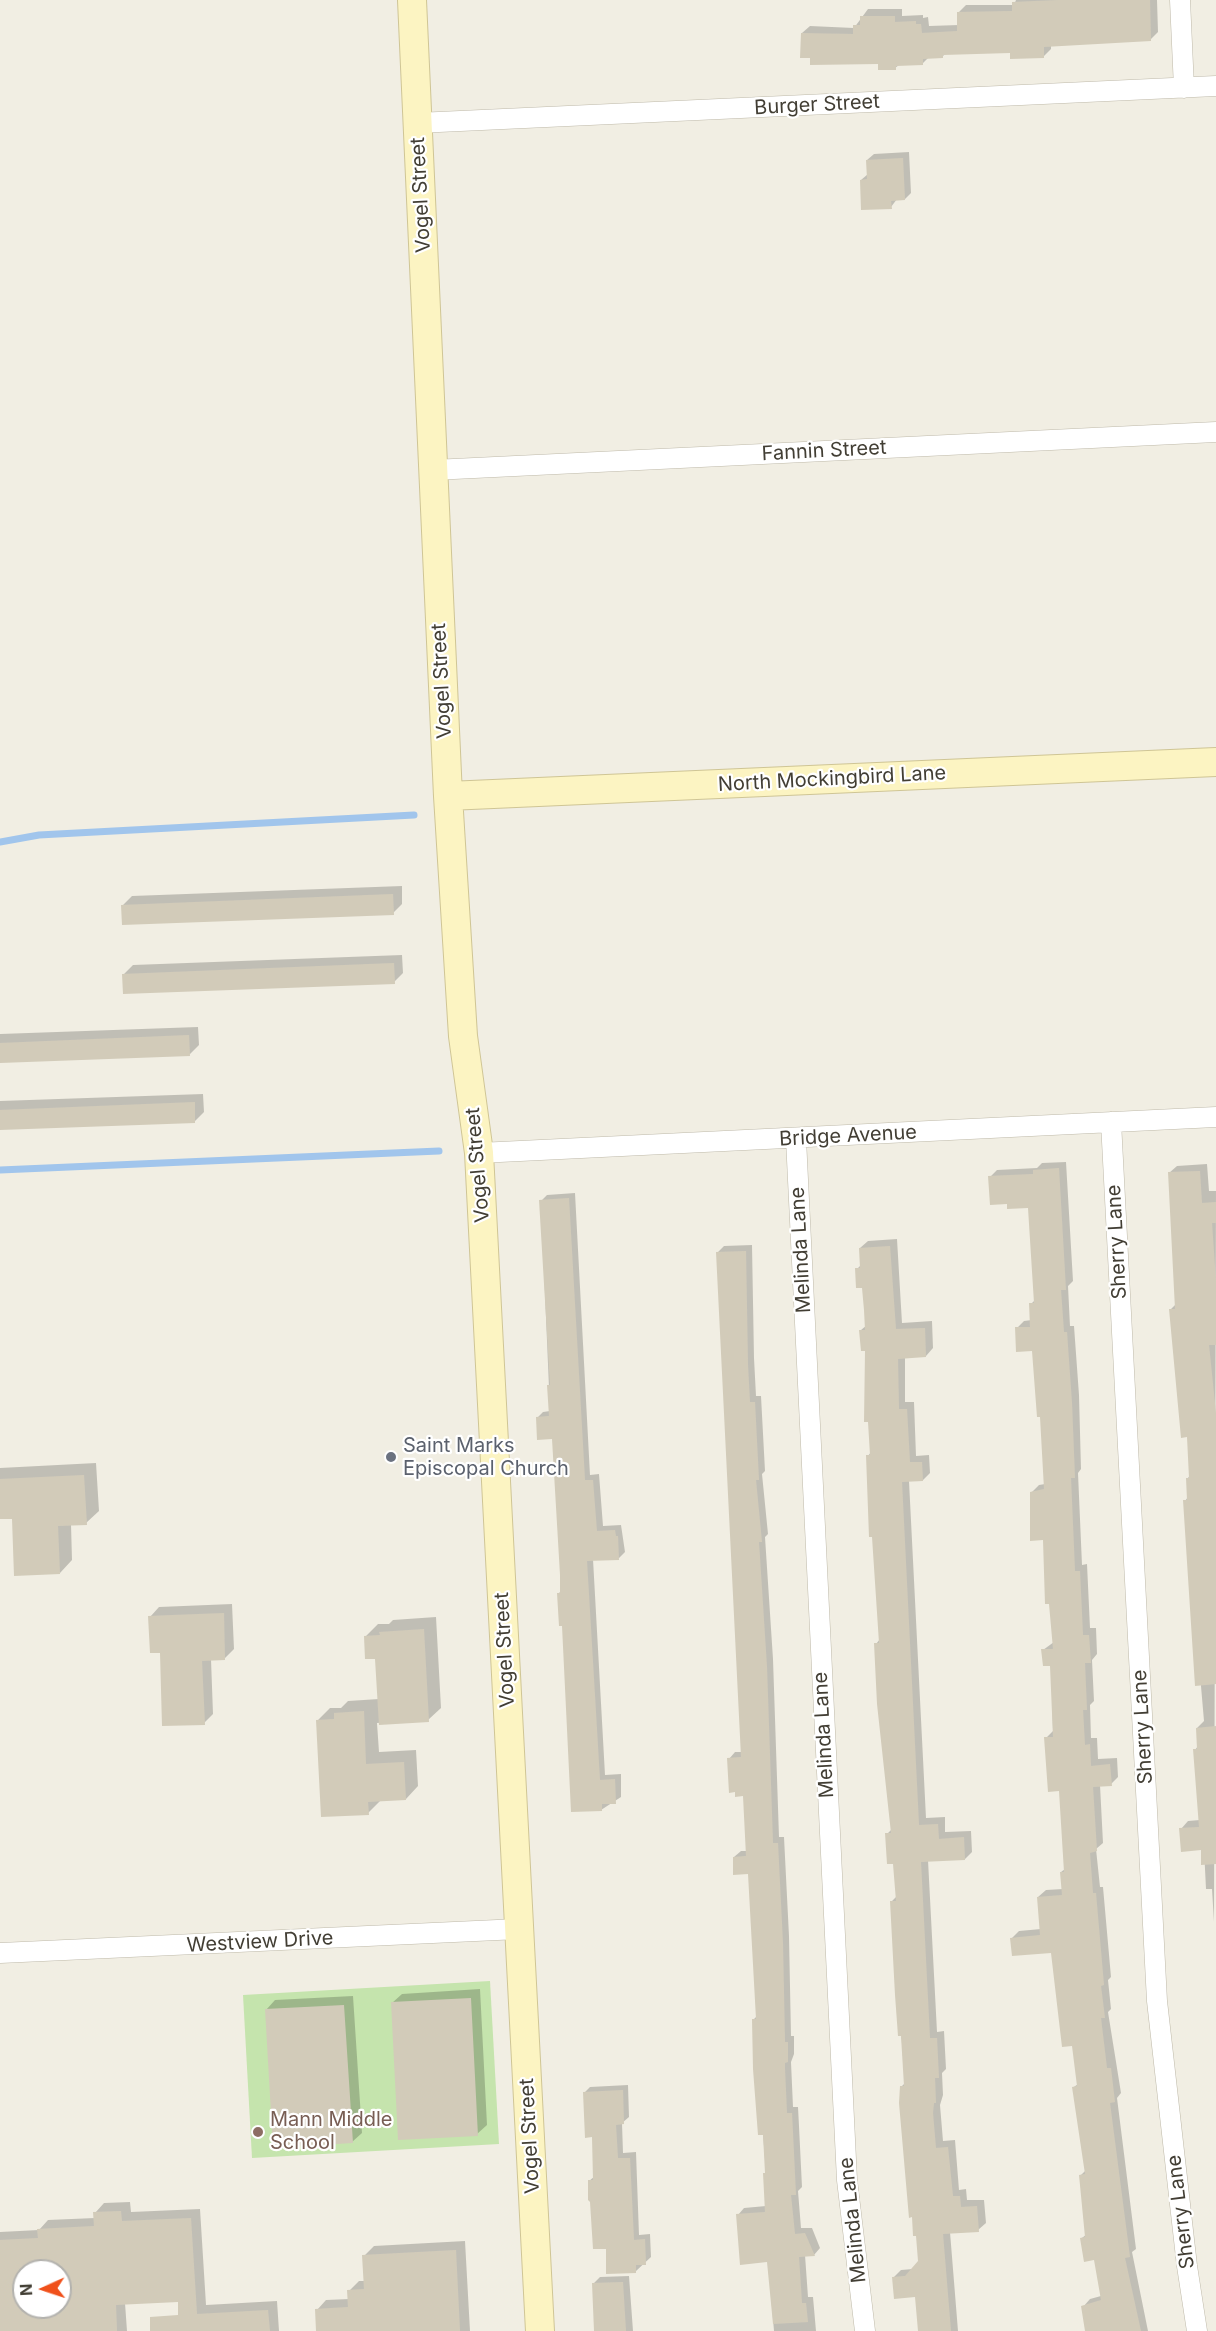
<!DOCTYPE html>
<style>
body{margin:0}
#map{position:relative;width:1216px;height:2331px;overflow:hidden;background:#f1eee3;font-family:Inter,sans-serif}
canvas{display:block}
.north{position:absolute;left:12px;top:2259px;width:60px;height:60px;box-sizing:border-box;background:#fff;border:2px solid #b3b2ae;border-radius:50%;rotate:267deg;font-size:16px;font-weight:700;line-height:24px;text-align:center;color:#423e34}
.north::after{content:'';display:block;margin:auto;width:21px;height:27px;background:#f0511b;clip-path:polygon(50% 0,100% 100%,50% 72%,0 100%)}
</style>
<div id="map">
<canvas width="1216" height="2331"></canvas>
<div class="north">N</div>
</div>
<script>
const ctx = document.querySelector('canvas').getContext('2d');
ctx.lineJoin = 'round';
function fill(path, color) { ctx.fillStyle = color; ctx.fill(path, 'evenodd'); }
function trace(path, color, width, dash) { ctx.strokeStyle = color; ctx.lineWidth = width; ctx.lineCap = dash ? 'butt' : 'round'; ctx.setLineDash(dash || []); ctx.stroke(path); }
function write(font, color, halo, rows, align = 'center') {
  ctx.font = font + ' Inter,sans-serif'; ctx.lineWidth = 4.5; ctx.setLineDash([]); ctx.textBaseline = 'middle'; ctx.strokeStyle = halo; ctx.fillStyle = color; for (const [text, x, y, turn = 0] of rows) {
    ctx.save(); ctx.translate(x, y); ctx.rotate((+turn || 0) * Math.PI / 180); ctx.textAlign = isNaN(turn) ? turn : align; if (halo) ctx.strokeText(text, 0, 0); ctx.fillText(text, 0, 0); ctx.restore();
  }
}
fill(new Path2D(`
 M490,1981L499,2144L252,2158L243,1995Z`), '#c5e4ad');
fill(new Path2D(`
 M1016,0H1157L1158,32L1150,40L1051,45V49L1043,57L1012,52L945,54L942,57H929L923,63L899,65L895,68L802,33L810,26L854,28L868,9H902V16L923,15V18L928,17L929,26L959,25L958,13L966,5H1014Z
 M909,152L911,193L905,199H897L891,207L861,180L868,174L867,160L874,154Z
 M402,886V904L393,913L123,905L132,896Z
 M402,955L403,973L394,982L124,974L133,965Z
 M198,1027L199,1045L190,1054L0,1062V1034Z
 M203,1094L204,1112L195,1121L0,1129V1101Z
 M1066,1162L1073,1281L1068,1286L1070,1326H1074L1079,1395L1081,1469L1078,1473L1082,1565L1087,1564L1090,1628H1096L1097,1654L1092,1660L1094,1701L1090,1705L1091,1738H1097L1098,1759L1117,1758L1118,1777L1111,1784L1100,1785L1103,1843L1096,1849L1100,1887H1103L1111,1977L1108,1980L1111,2009L1108,2012L1121,2093L1117,2098L1136,2249L1132,2252L1148,2331H1086L1083,2307L1090,2299L1101,2296L1095,2259L1082,2238L1087,2234L1081,2175L1086,2170L1074,2087L1078,2084L1073,2044L1052,1951L1011,1939L1019,1931L1041,1929L1038,1897L1046,1890L1063,1889L1061,1872L1065,1869L1060,1790L1046,1738L1053,1731L1051,1664L1043,1650L1054,1642L1045,1538L1032,1492L1039,1485L1045,1484L1041,1415L1033,1349L1017,1328L1024,1321L1032,1320L1031,1304L1035,1300L1029,1207L1009,1202L990,1177L997,1170L1037,1168L1042,1163Z
 M1207,1164L1209,1191H1216L1214,1922L1212,1889H1206L1204,1849L1181,1829L1188,1821L1200,1820L1195,1750L1198,1746L1197,1728L1204,1721L1185,1501L1188,1497V1478L1190,1475L1188,1436L1171,1309L1176,1304L1169,1173L1177,1166Z
 M575,1193L590,1475L599,1474L603,1526L621,1525L625,1552L619,1558L593,1559L605,1775L621,1774V1797L601,1810L559,1593L562,1590L554,1437L537,1418L543,1412L550,1411L541,1201L547,1195Z
 M897,1239L902,1323L932,1321L933,1348L926,1356L905,1357V1402H914L916,1456L929,1455L930,1473L923,1480L909,1481L926,1818L945,1817V1832L971,1831L972,1852L965,1859L928,1860L937,2032L944,2031L946,2069L942,2073L943,2095L940,2105L943,2141L955,2140L959,2190L966,2189L967,2200H984L986,2223L978,2230L950,2232L958,2331H919L916,2296L893,2278L901,2270L913,2269L920,2262L901,2087L905,2083L891,1902L897,1896L895,1862L887,1834L892,1829L876,1644L880,1639L868,1456L871,1452L866,1350L861,1330L867,1325L864,1286L857,1269L861,1265L860,1248L868,1241Z
 M752,1245L754,1358L756,1396H761L765,1471L762,1474L768,1534L765,1537L773,1659L779,1837H784L789,1936L791,2036H794V2054L791,2062L793,2107H798L799,2126L802,2187L798,2191L801,2228H812L820,2248L814,2255H805L808,2297H813L816,2331H774L768,2261L738,2215L744,2208L766,2206V2172L754,2019L757,2016L749,1873L734,1857L741,1851H748L744,1795L729,1759L735,1752H742L717,1253L724,1246Z
 M96,1463L99,1511L86,1523L71,1524L72,1560L60,1573L13,1517L0,1518V1468Z
 M232,1604L234,1649L225,1658L211,1659L213,1714L204,1723L161,1651L150,1617L159,1607Z
 M436,1617L441,1708L428,1720L377,1723L379,1752L416,1750L418,1786L406,1799L381,1800L368,1813L317,1721L330,1708H341L348,1701L379,1699L377,1657L365,1637L378,1624H389L393,1620Z
 M480,1989L487,2125L477,2134L392,2003L402,1994Z
 M353,1996L362,2133L352,2142L266,2010L275,2000Z
 M628,2085L629,2117L622,2123L623,2153L636,2152L639,2235L650,2234L651,2257L636,2271L607,2247L589,2181L595,2176L593,2136L584,2093L590,2087Z
 M130,2202L131,2212L200,2209L206,2305L277,2301L279,2331H181L179,2300L125,2303L127,2331H0V2232L39,2230L48,2220L95,2218V2213L104,2203ZM24,2271H60V2307H24Z
 M465,2241L470,2331H318L317,2310L326,2300L349,2299V2291L359,2281H365L364,2256L374,2246Z
 M629,2276L633,2331H596L593,2284L600,2277Z`), '#0003');
trace(new Path2D(`
 M0,842L39,835L414,815
 M0,1170L439,1151`), '#a1c5ec', 7);
fill(new Path2D(`
 M1058,0H1150L1151,41L1044,47V58L1010,59V53L943,55V58L923,59V65L896,66V70H878V64L810,65V58H800L801,33L853,34V25H860V16H895V22L916,21V24H921L922,33L957,31V12L1012,11V2Z
 M903,158L905,200L891,201L892,209L861,210L860,180L867,179L866,160Z
 M393,894L394,915L122,925L121,905Z
 M394,963L395,984L123,994L122,974Z
 M189,1035L190,1056L0,1063V1043Z
 M195,1102V1123L0,1130V1110Z
 M1059,1168L1066,1290H1061L1064,1332H1067L1072,1403L1075,1478H1071L1075,1571H1080L1083,1635H1089L1091,1663H1085L1087,1710H1083L1085,1745L1090,1744L1091,1766L1110,1764L1112,1786L1093,1787L1097,1851L1090,1853L1093,1893H1096L1104,1985L1101,1986L1105,2018H1101L1107,2068H1111L1115,2102L1110,2103L1130,2257L1125,2258L1141,2331H1085L1081,2306L1101,2300L1094,2260L1084,2262L1080,2238L1085,2237L1079,2175L1085,2174L1072,2087L1077,2086L1072,2046L1062,2047L1051,1953L1012,1956L1010,1938L1040,1935L1037,1897L1062,1895L1060,1872H1064L1059,1791L1048,1792L1044,1737H1053L1050,1666H1043L1041,1649H1053L1049,1604H1045L1043,1540L1030,1541V1492L1044,1489L1040,1417H1037L1032,1351L1016,1352L1015,1327H1030L1029,1303H1034L1029,1224L1028,1208L1007,1209V1204L990,1205L988,1176L1033,1174V1170Z
 M1200,1171L1202,1203L1216,1202V1223H1212L1216,1281V1345H1209L1216,1413V1684L1195,1686L1183,1500H1187L1186,1478H1189L1187,1437L1181,1438L1169,1309H1175L1168,1172Z
 M569,1198L585,1480H593L597,1531L615,1530L616,1536H618L619,1560L587,1561L600,1780L615,1779L616,1804H602V1811L571,1812L562,1626H559L557,1593H560V1575L552,1439L537,1440L536,1417L549,1416L547,1385H550L539,1200Z
 M890,1246L896,1329L925,1328L926,1357L898,1359L899,1409H907L910,1462H922L923,1481L902,1482L919,1825L938,1824L939,1839L964,1837L965,1860L921,1862L930,2038H937L939,2078H935L936,2103H934L933,2113L936,2148L948,2147L953,2196H960L961,2207L977,2206L979,2232L943,2234L951,2331H918L915,2297L894,2299L892,2277L905,2276L918,2261L916,2236H913L912,2217L909,2218L899,2103L900,2086H904L901,2036H898L895,1995L890,1901H896L893,1864H887L885,1833H891L877,1704L874,1643H879L872,1537H869L866,1455H870L868,1422H864L865,1351H861L859,1330H865L864,1310L862,1288H856L855,1268H860L859,1248Z
 M746,1251L748,1365L750,1402H755L759,1480H756L762,1542H759L767,1667L773,1843H778L783,1944L785,2042H788V2062L785,2063V2069L787,2113H792L793,2133L796,2195H791L795,2234L805,2233L815,2256L799,2257L802,2303H806L808,2322L773,2324L767,2262L740,2265L736,2214L765,2212L763,2173H765L763,2135H758L753,2069L752,2019H756L748,1874L733,1875V1857L746,1856L743,1796L735,1797V1792L729,1793L727,1758L741,1757L716,1252Z
 M84,1475L87,1525L58,1526L60,1574L14,1576L12,1519H0V1479Z
 M224,1613L225,1660L202,1661L205,1725L162,1726L160,1653H150L148,1616Z
 M424,1629L429,1722L379,1725L375,1659H365L364,1636L380,1635L379,1632Z
 M364,1711L366,1764L404,1762L406,1800L368,1802L369,1815L321,1817L316,1720L334,1719V1713Z
 M1216,1726V1864L1201,1865V1850L1181,1852L1179,1828L1199,1827L1193,1749H1197L1196,1728Z
 M471,1998L478,2136L398,2140L391,2002Z
 M344,2005L353,2143L273,2148L265,2009Z
 M623,2090L624,2124L616,2125L618,2158H630L634,2240L645,2239L646,2265H636V2273L606,2274V2249H593L590,2202L588,2200V2180H593L592,2137L585,2138L583,2092Z
 M121,2211L122,2221L191,2218L197,2314L268,2310L270,2331H150V2317L178,2315V2302L116,2305L117,2331H0V2240L38,2238L37,2229L94,2226L93,2212ZM24,2271H60V2307H24Z
 M456,2250L460,2331H316L315,2309L348,2307L347,2290L364,2289L362,2255Z
 M623,2282L626,2331H594L592,2283Z`), '#d2cbb9');
const street = new Path2D(`
 M1180,0L1184,88
 M417,123L1216,86
 M433,470L1216,432
 M1111,1122L1157,2001L1187,2266L1197,2331
 M796,1139L847,2180L865,2331
 M479,1153L1216,1117
 M0,1953L519,1929`);
const secondary = new Path2D(`
 M412,0L448,796L463,1036L479,1153L540,2331
 M448,796L1216,762`);
trace(street, '#beb9a9', 21);
trace(secondary, '#cfc595', 30);
trace(street, '#fff', 20);
trace(secondary, '#fcf4c2', 28);
for (const [x, y, r, color] of [
 [391,1457,6,"#6b7280"],
 [258,2132,6,"#8d6e63"]
]) { const dot = new Path2D(); dot.arc(x, y, r, 0, 2 * Math.PI); ctx.fillStyle = color; ctx.fill(dot); trace(dot, '#fff', 2); }
write('20px', '#423e34', '#fff', [
 ["Burger Street",817,105,-3],
 ["Vogel Street",421,195,-93],
 ["Fannin Street",824,451,-3],
 ["Vogel Street",442,681,-93],
 ["North Mockingbird Lane",832,779,-3],
 ["Bridge Avenue",848,1136,-3],
 ["Vogel Street",478,1165,-95],
 ["Sherry Lane",1117,1242,-93],
 ["Melinda Lane",801,1250,-93],
 ["Vogel Street",505,1650,-93],
 ["Sherry Lane",1143,1727,-93],
 ["Melinda Lane",824,1735,-93],
 ["Westview Drive",260,1942,-3],
 ["Vogel Street",530,2136,-93],
 ["Sherry Lane",1181,2212,-97],
 ["Melinda Lane",853,2220,-96]
]);
write('20px', '#5b616d', '#fff', [
 ["Saint Marks",403,1446],
 ["Episcopal Church",403,1469]
], 'left');
write('20px', '#785e54', '#fff', [
 ["Mann Middle",270,2120],
 ["School",270,2143]
], 'left');
</script>
